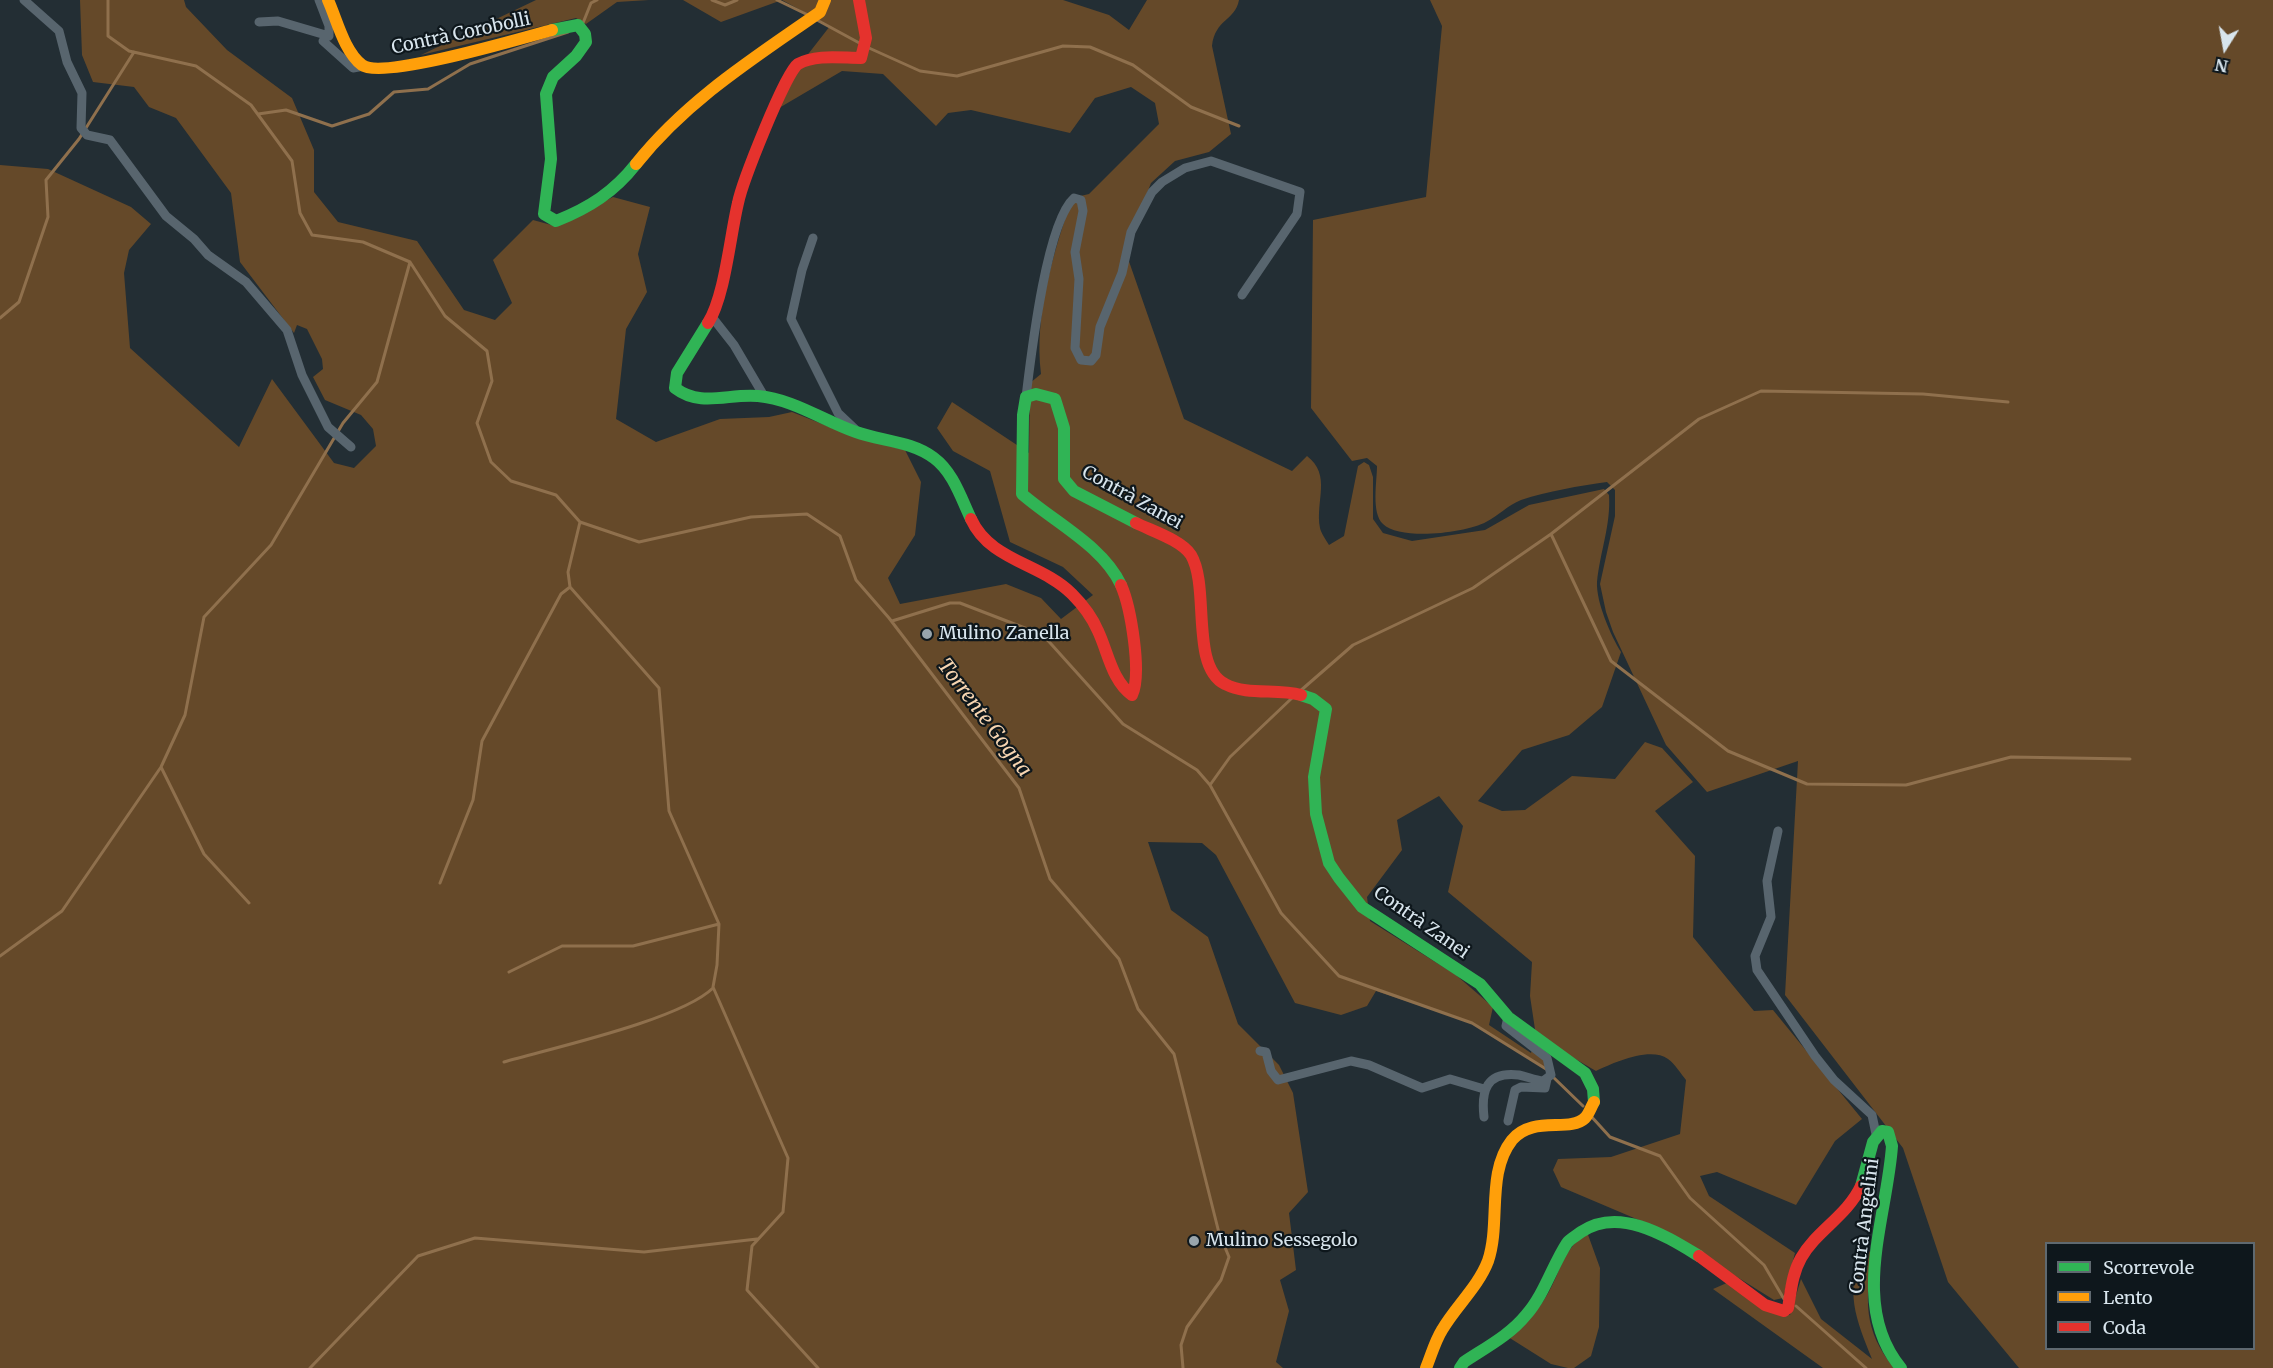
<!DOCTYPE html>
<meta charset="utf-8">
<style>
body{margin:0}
#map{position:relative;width:2273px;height:1368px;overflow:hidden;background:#232e34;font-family:Merriweather,serif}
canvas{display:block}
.legend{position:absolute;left:2045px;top:1242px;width:210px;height:108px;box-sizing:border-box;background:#0e171c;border:2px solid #5f6970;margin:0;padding:8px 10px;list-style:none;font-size:18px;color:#d8e5ed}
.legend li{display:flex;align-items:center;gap:12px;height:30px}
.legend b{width:30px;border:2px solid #5f6970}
.north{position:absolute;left:2195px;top:18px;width:60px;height:60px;-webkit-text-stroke:4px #0e171c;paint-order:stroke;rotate:191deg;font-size:16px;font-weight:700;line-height:24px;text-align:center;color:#d8e5ed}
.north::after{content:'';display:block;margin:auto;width:21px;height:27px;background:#d8e5ed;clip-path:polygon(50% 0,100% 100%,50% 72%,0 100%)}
</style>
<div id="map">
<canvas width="2273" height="1368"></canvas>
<ul class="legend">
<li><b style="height:8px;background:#30b455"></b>Scorrevole</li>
<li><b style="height:8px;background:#ff9f0a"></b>Lento</li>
<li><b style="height:8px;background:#e5322d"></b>Coda</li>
</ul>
<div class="north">N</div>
</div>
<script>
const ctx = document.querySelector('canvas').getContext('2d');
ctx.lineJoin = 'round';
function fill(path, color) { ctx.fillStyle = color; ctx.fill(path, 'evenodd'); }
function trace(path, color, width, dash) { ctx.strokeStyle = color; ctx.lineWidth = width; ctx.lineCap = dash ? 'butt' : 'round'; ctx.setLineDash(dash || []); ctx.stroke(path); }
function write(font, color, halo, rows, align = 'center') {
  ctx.font = font + ' Merriweather,serif'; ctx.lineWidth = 4.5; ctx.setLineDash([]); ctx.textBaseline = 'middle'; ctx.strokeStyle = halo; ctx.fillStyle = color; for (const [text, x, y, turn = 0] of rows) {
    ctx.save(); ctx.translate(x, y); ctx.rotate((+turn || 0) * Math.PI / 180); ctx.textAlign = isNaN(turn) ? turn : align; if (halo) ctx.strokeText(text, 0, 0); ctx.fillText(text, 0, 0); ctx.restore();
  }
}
fill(new Path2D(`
 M80,0H184L186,7L227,50L292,98L314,150V192L338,222L417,241L464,310L495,320L512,303L493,260L533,220L555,226L613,197L650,207L638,254L647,292L626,329L616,419L656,442L720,419L769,417L792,412L855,437L905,450L921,482L915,535L888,578L900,604L1006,584L1041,598L1061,619L1093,595L1063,567L1010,542L990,471L953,451L937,428L952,402L1029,453L1030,383L1041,374C1034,314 1053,255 1072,198L1089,194L1159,124L1155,103L1131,87L1095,98L1070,133L971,110L948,113L936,126L883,74L842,71L779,108L795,71L830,26L782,0L721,22L683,0H1063L1109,15L1129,30L1147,0H1239C1235,21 1215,19 1212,46L1231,134L1209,152L1175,161L1151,183L1125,250L1184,419L1292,471L1307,456C1332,475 1315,501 1320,528C1321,533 1326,540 1329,545L1344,536L1358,466L1364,462L1369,465L1373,477V519L1383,533L1412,541L1485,530L1529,505L1604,489L1609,495C1611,525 1600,552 1597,582C1596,602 1611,636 1621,652L1602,707L1569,735L1522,750L1478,801L1502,811L1525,810L1572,776L1615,779L1645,742L1662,748L1693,782L1655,811L1695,856L1693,937L1754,1011L1773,1010L1862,1119L1835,1141L1796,1205L1717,1172L1700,1176L1709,1196L1795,1253L1783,1298L1774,1300L1660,1229L1561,1187L1553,1170L1558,1159L1611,1157L1680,1134L1686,1080C1681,1074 1675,1064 1668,1059C1650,1046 1613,1063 1596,1071L1536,1036L1530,996L1532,962L1448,892L1463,826L1439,796L1397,820L1402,850L1367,897L1370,921L1456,975L1493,1007L1489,1025L1531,1053L1534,1042L1550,1071L1472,1023L1376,991L1367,1006L1341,1015L1295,1003L1216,855L1202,843L1148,842L1171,910L1208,937L1238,1024L1279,1065L1293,1093L1308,1192L1289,1213L1296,1270L1280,1280L1289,1311L1276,1362L1283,1368H0V165L48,169L131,207L151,224L129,250L124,273L130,348L239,447L272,379L334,463L354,468L376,446L373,429L361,415L325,400L313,377L323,369L322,359L307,329L297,325L294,333L240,262L231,193L176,118L149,107L134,87L93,82L82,55Z
 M536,0H649L617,2L586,24L576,18L421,55Z
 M1430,0H2273V1368H2019L1948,1282L1903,1148L1785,995L1798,761L1707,792L1666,745L1613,632L1606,612L1600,584L1615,516V490L1607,482C1579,486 1548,491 1521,500C1508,505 1498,516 1486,522C1466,533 1400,541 1383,524C1371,513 1377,481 1377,466L1367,458L1352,461L1311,408L1313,220L1426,197L1442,26ZM2046,1244H2254V1348H2046Z
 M1587,1232L1600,1268L1599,1327L1591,1356L1574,1368H1568L1551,1364L1505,1335C1519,1325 1535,1315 1544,1300C1561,1274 1560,1253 1587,1232Z
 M1866,1249L1873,1254C1865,1300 1863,1330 1894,1368H1823L1713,1289L1729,1282L1776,1313L1790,1315L1801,1279L1821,1319L1872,1359C1857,1321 1842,1289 1866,1249Z`), '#654929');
trace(new Path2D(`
 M108,0V36L129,51L196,66L251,105L292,161L300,213L312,235L363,242L410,262L445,316L487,351L492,381L477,423L491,462L511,481L556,495L580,522L639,542L751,517L807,514L840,536L856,580L889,618L1019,788L1050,879L1119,959L1138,1009L1174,1054L1219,1233L1229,1257L1221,1280L1187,1327L1181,1345L1183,1368
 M712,0L725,5L737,0
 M777,0L808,15
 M817,20L863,45
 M583,23L591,3L597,0
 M869,48L920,71L957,76L1063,46L1090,47L1133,65L1191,107L1239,126
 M258,114L286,110L332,126L369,114L394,92L428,89L470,64L568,32
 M0,318L19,302L48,217L46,180L79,139L134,52
 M580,522L568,572L570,587L659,688L669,811L719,924L717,965L713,987L788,1158L783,1212L752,1246L747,1290L818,1368
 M1551,534L1611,661L1728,751L1807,784L1906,785L2011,757L2130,759
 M892,621L950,603H960L1043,635L1123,724L1197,770L1210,785L1281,913L1339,976L1472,1023L1546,1069
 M1299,692L1353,645L1473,588L1551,534L1699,419L1761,391L1923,394L2008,402
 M161,767L204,854L249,903
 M1210,785L1230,757L1292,698
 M440,883L473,800L482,741L561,594L570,587
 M0,956L62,911L161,767L185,715L204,617L271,545L343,423L377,382L410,262
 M509,972L562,946H633L719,924
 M504,1062C552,1048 680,1020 713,988
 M1552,1076L1583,1106
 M1590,1115L1610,1137L1660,1156L1690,1198L1764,1265L1784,1299
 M1796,1306L1866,1368
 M310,1368L418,1256L475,1238L644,1252L757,1239`), '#8f704d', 3);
trace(new Path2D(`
 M24,0L59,31L67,62L82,93L81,128L87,135L110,140L166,216L194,239L208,255L246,282L287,330L302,375L328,427L351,447
 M259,22L278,21L329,36V26L319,0
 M323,41L353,68L364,66
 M813,238L802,270L791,319L838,413L855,429
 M712,317L734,345L764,396
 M1026,397C1031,356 1046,223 1074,198L1081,200L1083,211L1075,252L1079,279L1075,348L1081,360L1091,361L1096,355L1100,327L1122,273L1131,232L1152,192L1162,182L1185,168L1211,161L1300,192L1297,214L1242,295
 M1778,831L1767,881L1771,917L1755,956L1757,970L1815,1056L1834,1080L1872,1115L1876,1134
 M1260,1051L1266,1052L1271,1071L1278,1080L1351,1061L1369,1065L1422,1088L1450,1079L1484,1089
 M1484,1117C1481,1091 1486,1071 1519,1075C1528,1077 1535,1080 1543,1081L1551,1075L1547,1058L1506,1026L1508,1017
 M1508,1121L1515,1090L1521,1087L1545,1088L1547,1079`), '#58656e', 9);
trace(new Path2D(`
 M552,30L578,25L585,34L586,42L576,56L553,77L546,94L551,159L544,214L556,221C589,208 614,192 636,164
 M708,323L677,373L675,388C701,408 729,393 758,396C793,399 824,421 856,432C881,441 912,441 934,458C953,472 961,498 971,519
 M1121,585C1103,546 1054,522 1022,494L1023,415L1026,397L1036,394L1055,399L1064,428V479L1074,491L1136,523
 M1301,695L1313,699L1326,709L1314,777L1316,814L1329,863L1339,878L1362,907L1480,984L1508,1017L1585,1073L1593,1089L1594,1102
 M1861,1186L1873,1142L1882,1131L1888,1132L1892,1146C1887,1218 1849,1306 1901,1368
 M1460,1368L1464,1362C1485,1348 1510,1335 1526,1315C1544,1295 1552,1266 1567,1243C1570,1239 1576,1236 1581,1232C1619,1206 1666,1236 1699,1256`), '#30b455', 12);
trace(new Path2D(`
 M328,0C337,20 344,51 362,65C382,80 522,38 552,30
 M636,164C687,100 754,58 820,12L825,0
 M1426,1368C1431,1356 1435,1341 1442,1330C1456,1306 1478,1287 1488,1261C1501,1223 1486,1173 1512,1140C1533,1115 1569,1133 1585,1118C1589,1114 1591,1107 1594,1102`), '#ff9f0a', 12);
trace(new Path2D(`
 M708,323C725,296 730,236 738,203C742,183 785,73 798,64C816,54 841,58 861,58L866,38L859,0
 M971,519C990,561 1041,563 1072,594C1082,604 1092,617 1098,631C1108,652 1112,681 1132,695C1142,674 1131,608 1121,585
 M1136,523C1152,531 1181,540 1191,555C1210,587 1190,667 1225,684C1248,696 1276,688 1301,695
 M1699,1256L1765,1305L1784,1311L1788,1308C1791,1291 1792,1274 1801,1258C1816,1231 1847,1216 1861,1186`), '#e5322d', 12);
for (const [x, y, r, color] of [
 [927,634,6,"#99a5ac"],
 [1194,1241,6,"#99a5ac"]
]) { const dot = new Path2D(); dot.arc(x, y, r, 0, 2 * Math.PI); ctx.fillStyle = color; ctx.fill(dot); trace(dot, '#0e171c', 2); }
write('18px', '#d8e5ed', '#0e171c', [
 ["Contrà Corobolli",461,34,-12],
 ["Contrà Zanei",1132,498,29],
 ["Contrà Zanei",1421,923,35],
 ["Contrà Angelini",1865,1226,-83]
]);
write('18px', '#d8e5ed', '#0e171c', [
 ["Mulino Zanella",939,634],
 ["Mulino Sessegolo",1206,1241]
], 'left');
write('italic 20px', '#f7d5b1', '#0e171c', [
 ["Torrente Gogna",984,718,53]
]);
</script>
